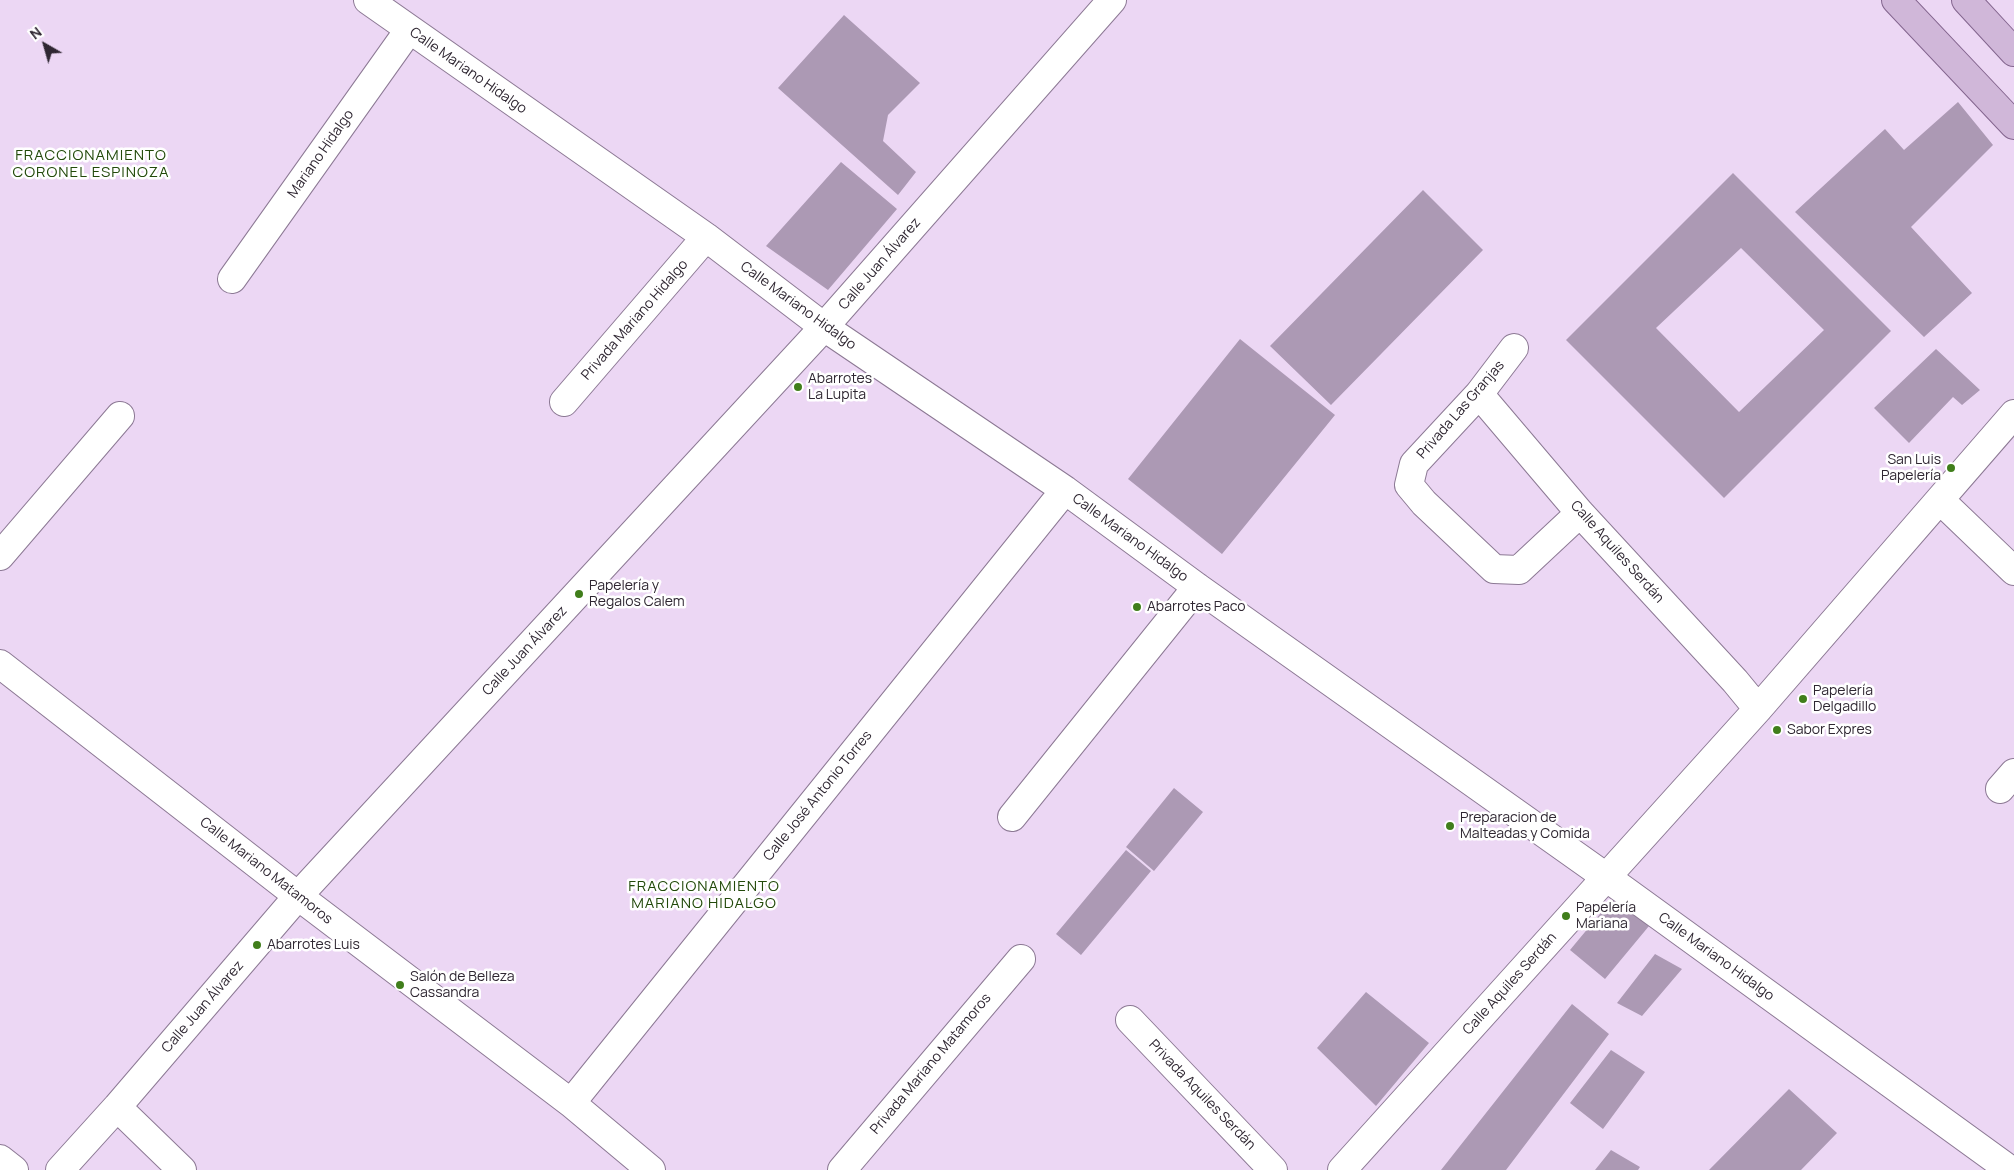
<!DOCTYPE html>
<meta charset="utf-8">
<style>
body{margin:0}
#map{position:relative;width:2014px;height:1170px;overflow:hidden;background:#ecd7f4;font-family:Manrope,sans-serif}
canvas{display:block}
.north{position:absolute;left:20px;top:20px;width:50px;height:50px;-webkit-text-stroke:4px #fff;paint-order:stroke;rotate:322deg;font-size:14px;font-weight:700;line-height:20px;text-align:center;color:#2f2732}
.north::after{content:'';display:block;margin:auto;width:18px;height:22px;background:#2f2732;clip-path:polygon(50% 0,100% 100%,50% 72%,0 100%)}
</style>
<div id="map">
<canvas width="2014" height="1170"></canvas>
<div class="north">N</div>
</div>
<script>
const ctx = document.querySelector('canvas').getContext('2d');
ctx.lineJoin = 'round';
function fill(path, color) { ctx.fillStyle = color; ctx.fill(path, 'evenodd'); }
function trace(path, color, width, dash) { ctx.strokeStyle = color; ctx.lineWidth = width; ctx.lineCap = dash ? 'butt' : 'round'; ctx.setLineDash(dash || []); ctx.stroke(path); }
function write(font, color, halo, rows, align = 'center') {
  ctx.font = font + ' Manrope,sans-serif'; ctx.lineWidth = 5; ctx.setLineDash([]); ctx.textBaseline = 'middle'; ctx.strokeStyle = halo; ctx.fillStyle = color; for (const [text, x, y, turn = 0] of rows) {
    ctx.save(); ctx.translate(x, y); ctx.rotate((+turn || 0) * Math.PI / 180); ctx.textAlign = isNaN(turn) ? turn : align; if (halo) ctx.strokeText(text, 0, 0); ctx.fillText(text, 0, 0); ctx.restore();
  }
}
fill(new Path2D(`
 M844,15L920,83L888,115L883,141L916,172L898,195L778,88Z
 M1958,102L1993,145L1911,227L1972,293L1924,337L1795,212L1885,129L1904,150Z
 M841,162L897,209L828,290L766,246Z
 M1733,173L1891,331L1724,498L1566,340ZM1741,248L1824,330L1739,412L1656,328Z
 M1423,190L1483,250L1331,405L1270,346Z
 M1240,339L1335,415L1222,554L1128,479Z
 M1936,349L1980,390L1962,405L1953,397L1909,443L1874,408Z
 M1174,788L1203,812L1154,871L1126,847Z
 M1126,850L1151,871L1081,955L1056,934Z
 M1614,897L1649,926L1605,979L1570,950Z
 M1655,954L1682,969L1642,1016L1617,1003Z
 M1366,992L1429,1043L1376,1106L1317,1048Z
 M1572,1004L1609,1034L1506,1170H1441Z
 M1611,1050L1645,1072L1603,1129L1570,1103Z
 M1789,1089L1837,1133L1801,1170H1709Z
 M1611,1150L1640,1167L1638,1170H1595Z`), '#ac99b4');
const street = new Path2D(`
 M368,0L706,237L824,327L1065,490L1197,587L1606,877L2010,1170
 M232,279L409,30
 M1514,348L1479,394L1414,464L1409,485L1424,503L1494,569L1519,570L1580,513
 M1479,394L1580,513L1735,681L1758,709
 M564,402L706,237
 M1940,500L2014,571
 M0,556L120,416
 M0,664L298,896L571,1103L651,1170
 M2000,789L2014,773
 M1012,817L1197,587
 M1130,1020L1273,1170
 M571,1103L1065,490
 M117,1107L182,1170
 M0,1159L14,1170
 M60,1170L117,1107L298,896L824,327L1112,0
 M842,1170L1021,959
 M1342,1170L1758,709L2014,414`);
const primary = new Path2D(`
 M1896,0L2014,125
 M1966,0L2014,52`);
trace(street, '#8c7994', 30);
trace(primary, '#83658e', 30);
trace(street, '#fff', 28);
trace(primary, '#d0b7d9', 28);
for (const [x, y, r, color] of [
 [798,387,5,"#407e1b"],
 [1951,468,5,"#407e1b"],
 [579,594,5,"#407e1b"],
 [1137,607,5,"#407e1b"],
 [1803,699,5,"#407e1b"],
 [1777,730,5,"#407e1b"],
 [1450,826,5,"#407e1b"],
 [1566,916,5,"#407e1b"],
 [257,945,5,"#407e1b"],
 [400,985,5,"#407e1b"]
]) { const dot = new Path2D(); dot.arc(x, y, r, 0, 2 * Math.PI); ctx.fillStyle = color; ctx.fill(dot); trace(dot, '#fff', 2); }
write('14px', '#2f2732', '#fff', [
 ["Calle Mariano Hidalgo",468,71,35],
 ["Mariano Hidalgo",321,154,-55],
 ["Calle Juan Álvarez",880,264,-49],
 ["Calle Mariano Hidalgo",798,306,36],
 ["Privada Mariano Hidalgo",635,320,-49],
 ["Privada Las Granjas",1461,410,-49],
 ["Calle Mariano Hidalgo",1130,538,36],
 ["Calle Aquiles Serdán",1617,552,48],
 ["Calle Juan Álvarez",525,651,-47],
 ["Calle José Antonio Torres",818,796,-51],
 ["Calle Mariano Matamoros",266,871,38],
 ["Calle Mariano Hidalgo",1716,957,36],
 ["Calle Aquiles Serdán",1510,984,-48],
 ["Calle Juan Álvarez",203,1007,-49],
 ["Privada Mariano Matamoros",931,1064,-50],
 ["Privada Aquiles Serdán",1202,1095,46]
]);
write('14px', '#2f2732', '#fff', [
 ["Abarrotes",808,379],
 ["La Lupita",808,395],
 ["San Luis",1941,460,"right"],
 ["Papelería",1941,476,"right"],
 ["Papelería y",589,586],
 ["Regalos Calem",589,602],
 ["Abarrotes Paco",1147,607],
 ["Papelería",1813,691],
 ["Delgadillo",1813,707],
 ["Sabor Expres",1787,730],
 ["Preparacion de",1460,818],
 ["Malteadas y Comida",1460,834],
 ["Papelería",1576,908],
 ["Mariana",1576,924],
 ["Abarrotes Luis",267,945],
 ["Salón de Belleza",410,977],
 ["Cassandra",410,993]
], 'left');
ctx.letterSpacing = '1px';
write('15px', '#22490a', '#fff', [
 ["FRACCIONAMIENTO",91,156],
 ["CORONEL ESPINOZA",91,173],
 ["FRACCIONAMIENTO",704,887],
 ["MARIANO HIDALGO",704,904]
]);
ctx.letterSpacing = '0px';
</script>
